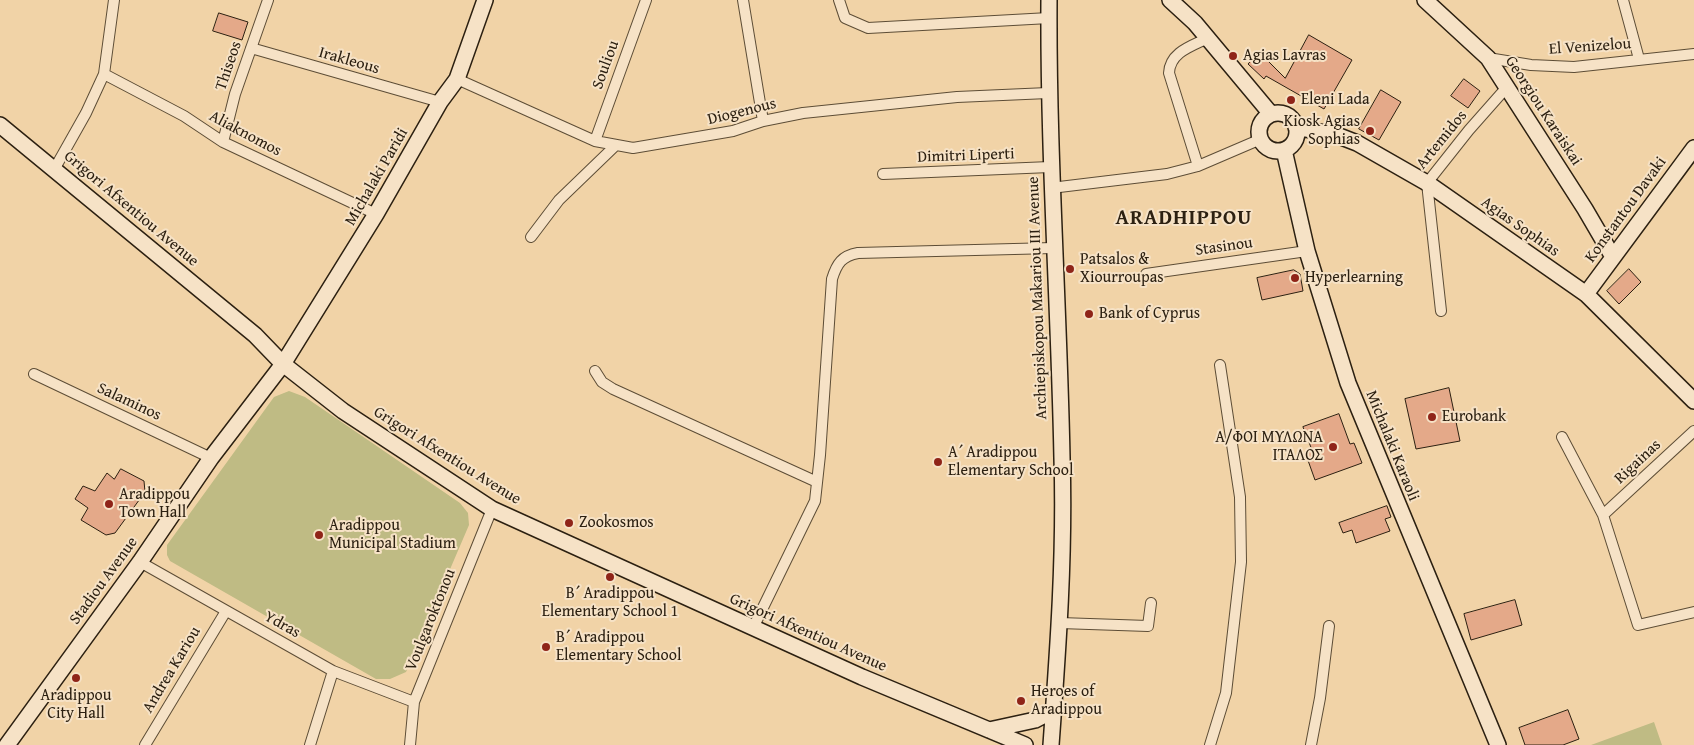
<!DOCTYPE html>
<meta charset="utf-8">
<style>
body{margin:0}
canvas{display:block;background:#f1d3a7}
</style>
<canvas width="1694" height="745"></canvas>
<script>
const ctx = document.querySelector('canvas').getContext('2d');
ctx.lineJoin = 'round';
function fill(path, color) { ctx.fillStyle = color; ctx.fill(path, 'evenodd'); }
function trace(path, color, width, dash) { ctx.strokeStyle = color; ctx.lineWidth = width; ctx.lineCap = dash ? 'butt' : 'round'; ctx.setLineDash(dash || []); ctx.stroke(path); }
function write(font, color, halo, rows, align = 'center') {
  ctx.font = font + ' "Gentium Book Plus",serif'; ctx.lineWidth = 4; ctx.setLineDash([]); ctx.textBaseline = 'middle'; ctx.strokeStyle = halo; ctx.fillStyle = color; for (const [text, x, y, turn = 0] of rows) {
    ctx.save(); ctx.translate(x, y); ctx.rotate((+turn || 0) * Math.PI / 180); ctx.textAlign = isNaN(turn) ? turn : align; if (halo) ctx.strokeText(text, 0, 0); ctx.fillText(text, 0, 0); ctx.restore();
  }
}
fill(new Path2D(`
 M289,391L305,397L460,503L468,513L469,525L406,672L390,679H376L170,561L167,555V545L274,397Z
 M1654,722L1662,745H1591Z`), '#bfbb84');
const building = new Path2D(`
 M219,13L248,22L242,40L213,31Z
 M1309,35L1352,60L1324,109L1266,76L1264,79L1248,64L1259,52L1285,78Z
 M1464,79L1480,91L1468,108L1451,96Z
 M1381,90L1401,102L1379,140L1359,129Z
 M1629,269L1641,282L1619,304L1607,291Z
 M1294,270L1300,274L1303,291L1262,300L1257,278Z
 M1449,388L1460,441L1416,449L1405,399Z
 M1339,414L1350,444L1354,443L1362,463L1315,480L1305,452L1312,450L1303,427Z
 M121,469L144,481L145,492L115,533L106,535L81,520L88,508L75,499L83,486L95,491L107,473L114,479Z
 M1387,506L1391,517L1385,519L1390,531L1356,543L1352,530L1343,533L1339,523Z
 M1515,600L1522,625L1471,640L1464,614Z
 M1568,710L1579,739L1563,745H1525L1519,728Z`);
fill(building, '#e4a989');
trace(building, '#2c2011', 1);
const street = new Path2D(`
 M743,0L763,121
 M839,0L845,18L868,28L1049,18
 M1623,0L1639,59
 M251,48L440,102
 M1488,58L1531,65L1574,67L1694,54
 M104,74L184,116L223,142L376,214
 M457,79L595,141L633,148L733,131L763,121L803,113L957,97L1048,93
 M595,141L646,0
 M223,142L235,94L268,0
 M1198,166L1169,73C1170,52 1192,46 1208,38
 M55,168L86,113L104,74L114,0
 M883,174L1050,167
 M1051,188L1167,174L1198,166L1261,139
 M531,237L559,200L616,145
 M1146,274L1307,251
 M1441,311L1427,183L1469,130L1507,87
 M595,371L602,382L613,389L817,482
 M34,374L211,458
 M1562,437L1603,515L1638,625L1694,612
 M1603,515L1694,431
 M140,562L333,671L414,702
 M1060,623L1148,626L1151,603
 M753,628L815,501L820,455L832,279C837,263 842,256 858,253L1053,248
 M145,745L226,611
 M310,745L333,671
 M410,745L414,702L492,509
 M1210,745L1226,693L1241,562L1240,497L1220,365
 M1311,745L1320,698L1329,626`);
const secondary = new Path2D(`
 M1049,0C1048,153 1059,305 1062,458C1065,554 1058,649 1051,745
 M1170,0L1195,23L1271,114
 M1425,0L1488,58L1585,209L1613,257
 M1259 132a19 19 0 1 1 38 0a19 19 0 1 1-38 0Z
 M0,125L255,335L283,364L343,411L492,509L862,677L1025,745
 M1296,127L1339,136L1357,143L1427,183L1586,294L1694,401
 M1284,150L1307,251L1348,383L1498,745
 M1586,294L1694,148
 M989,730L1035,720L1054,710
 M7,745L140,562L211,458L283,364L376,214L440,102L457,79L485,0`);
trace(street, '#5d4d36', 12);
trace(secondary, '#2c2011', 18);
trace(street, '#f6e2c6', 10);
trace(secondary, '#f6e2c6', 15);
for (const [x, y, r, color] of [
 [1233,56,5,"#8f2418"],
 [1291,100,5,"#8f2418"],
 [1370,131,5,"#8f2418"],
 [1070,269,5,"#8f2418"],
 [1295,278,5,"#8f2418"],
 [1089,314,5,"#8f2418"],
 [1432,417,5,"#8f2418"],
 [1333,447,5,"#8f2418"],
 [938,462,5,"#8f2418"],
 [109,504,5,"#8f2418"],
 [569,523,5,"#8f2418"],
 [319,535,5,"#8f2418"],
 [610,577,5,"#8f2418"],
 [546,647,5,"#8f2418"],
 [76,678,5,"#8f2418"],
 [1021,701,5,"#8f2418"]
]) { const dot = new Path2D(); dot.arc(x, y, r, 0, 2 * Math.PI); ctx.fillStyle = color; ctx.fill(dot); trace(dot, '#f6e2c6', 2); }
write('16px', '#2c2011', '#f6e2c6', [
 ["El Venizelou",1590,47,-4],
 ["Irakleous",349,61,16],
 ["Souliou",606,65,-70],
 ["Thiseos",229,66,-71],
 ["Georgiou Karaiskai",1543,111,57],
 ["Diogenous",742,112,-14],
 ["Aliaknomos",245,134,28],
 ["Artemidos",1442,140,-51],
 ["Dimitri Liperti",966,156,-2],
 ["Michalaki Paridi",377,177,-60],
 ["Grigori Afxentiou Avenue",131,209,40],
 ["Konstantou Davaki",1626,210,-54],
 ["Agias Sophias",1520,227,35],
 ["Stasinou",1224,247,-8],
 ["Archiepiskopou Makariou III Avenue",1038,298,-92],
 ["Salaminos",129,402,25],
 ["Michalaki Karaoli",1392,446,68],
 ["Grigori Afxentiou Avenue",447,456,32],
 ["Rigainas",1638,462,-43],
 ["Stadiou Avenue",104,581,-54],
 ["Voulgaroktonou",431,620,-68],
 ["Ydras",282,625,29],
 ["Grigori Afxentiou Avenue",808,633,24],
 ["Andrea Kariou",172,670,-59]
]);
write('16px', '#2c2011', '#f6e2c6', [
 ["Agias Lavras",1243,56],
 ["Eleni Lada",1301,100],
 ["Kiosk Agias",1360,122,"right"],
 ["Sophias",1360,140,"right"],
 ["Patsalos &",1080,260],
 ["Xiourroupas",1080,278],
 ["Hyperlearning",1305,278],
 ["Bank of Cyprus",1099,314],
 ["Eurobank",1442,417],
 ["Α/ΦΟΙ ΜΥΛΩΝΑ",1323,438,"right"],
 ["ΙΤΑΛΟΣ",1323,456,"right"],
 ["A´ Aradippou",948,453],
 ["Elementary School",948,471],
 ["Aradippou",119,495],
 ["Town Hall",119,513],
 ["Zookosmos",579,523],
 ["Aradippou",329,526],
 ["Municipal Stadium",329,544],
 ["B´ Aradippou",610,594,"center"],
 ["Elementary School 1",610,612,"center"],
 ["B´ Aradippou",556,638],
 ["Elementary School",556,656],
 ["Heroes of",1031,692],
 ["Aradippou",1031,710],
 ["Aradippou",76,696,"center"],
 ["City Hall",76,714,"center"]
], 'left');
ctx.letterSpacing = '1px';
write('bold 21px', '#2c2011', '#f6e2c6', [
 ["ARADHIPPOU",1184,219]
]);
ctx.letterSpacing = '0px';
</script>
